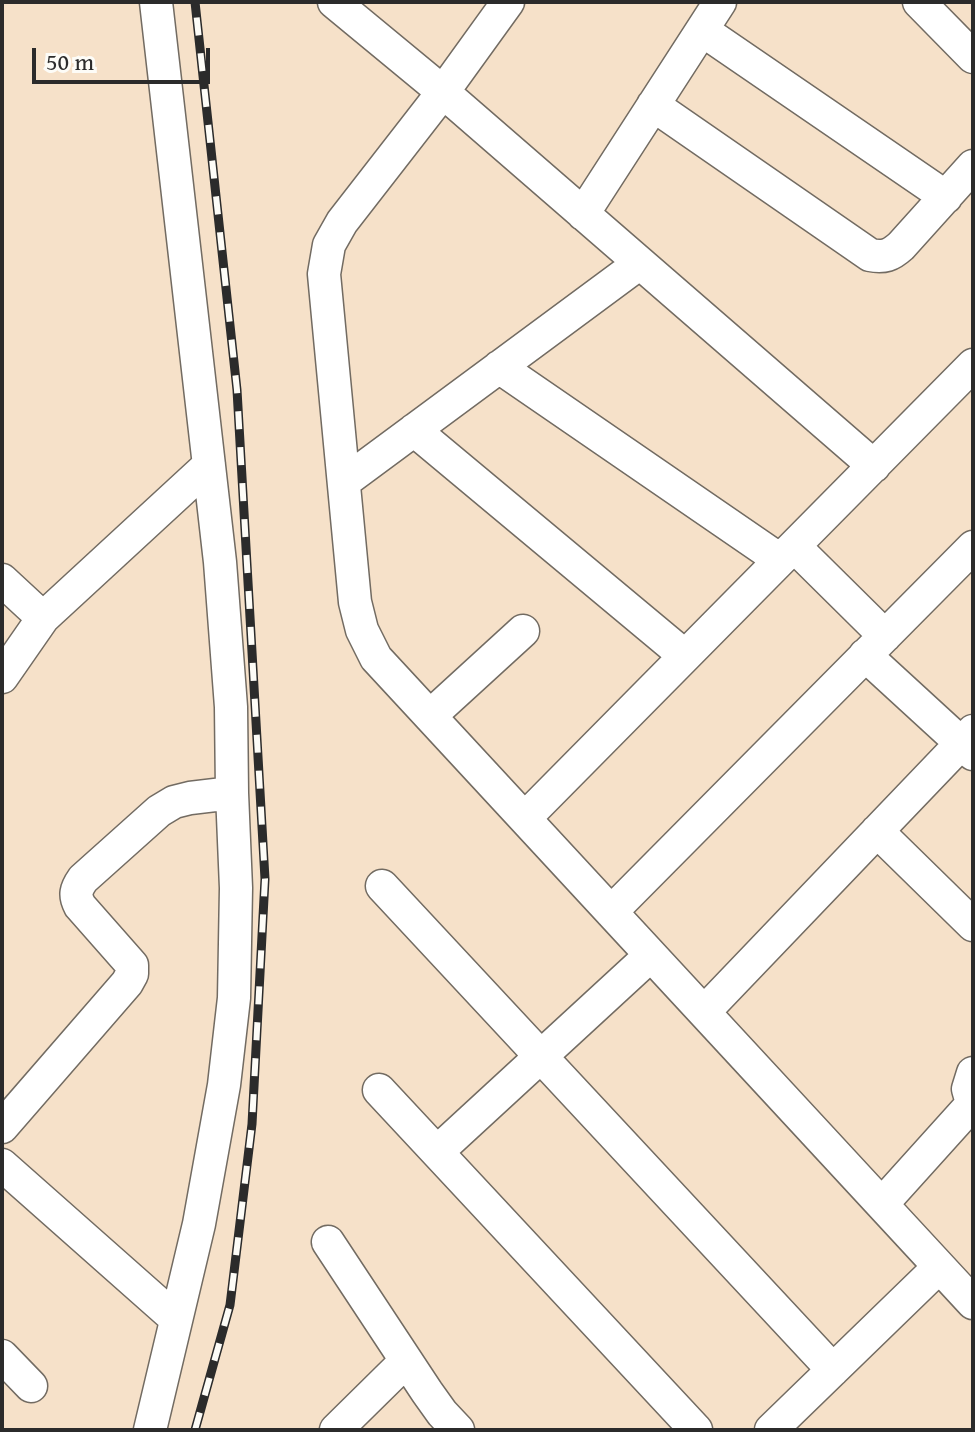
<!DOCTYPE html>
<style>
body{margin:0}
#map{position:relative;width:975px;height:1432px;overflow:hidden;background:#f6e1c9;font-family:"Gentium Book Plus",serif}
canvas{display:block}
.frame{position:absolute;inset:0;border:4px solid #2b2b2b;pointer-events:none}
.scale{position:absolute;left:32px;top:48px;width:178px;height:36px;box-sizing:border-box;border:4px solid #2b2b2b;border-top:0;padding-left:10px;font-size:24px;line-height:28px;white-space:nowrap;color:#2b2b2b;-webkit-text-stroke:6px #fdfcf7;paint-order:stroke}
</style>
<div id="map">
<canvas width="975" height="1432"></canvas>
<div class="frame"></div>
<div class="scale">50 m</div>
</div>
<script>
const ctx = document.querySelector('canvas').getContext('2d');
ctx.lineJoin = 'round';
function trace(path, color, width, dash) { ctx.strokeStyle = color; ctx.lineWidth = width; ctx.lineCap = dash ? 'butt' : 'round'; ctx.setLineDash(dash || []); ctx.stroke(path); }
const minor = new Path2D(`
 M334,2L443,92L874,466
 M508,2L443,92L342,222L329,245L324,274L355,602L362,630L376,658L973,1303
 M919,2L973,57
 M702,30L946,197
 M653,105L870,255C884,258 891,255 901,246L973,166
 M583,214L720,2
 M499,367L780,560
 M414,430L685,656
 M344,482L640,263
 M794,546L885,636
 M2,580L43,618
 M865,655L973,754
 M2,677L43,618L209,465
 M430,716L523,631
 M525,818L973,365
 M877,831L973,925
 M382,886L833,1370
 M611,912L973,547
 M704,1012L973,731
 M379,1090L696,1430
 M972,1103L968,1089L973,1073
 M2,1127L127,983L132,974V965L80,906C74,895 76,889 83,879L159,811L174,802L190,798L232,793
 M437,1152L651,955
 M2,1165L176,1319
 M882,1204L973,1103
 M328,1242L427,1392L442,1413L458,1430
 M2,1356L31,1386
 M150,1430L199,1224L224,1085L234,998L236,888L232,793L231,707L220,562L156,2
 M336,1430L406,1361
 M771,1430L939,1267`);
trace(minor, '#726b62', 35);
trace(minor, '#fff', 32);
const rail = new Path2D(`
 M195,1430L230,1305L252,1124L265,879L237,390L195,2`);
trace(rail, '#2b2b2b', 9);
trace(rail, '#fdfcf7', 6, [18]);
</script>
